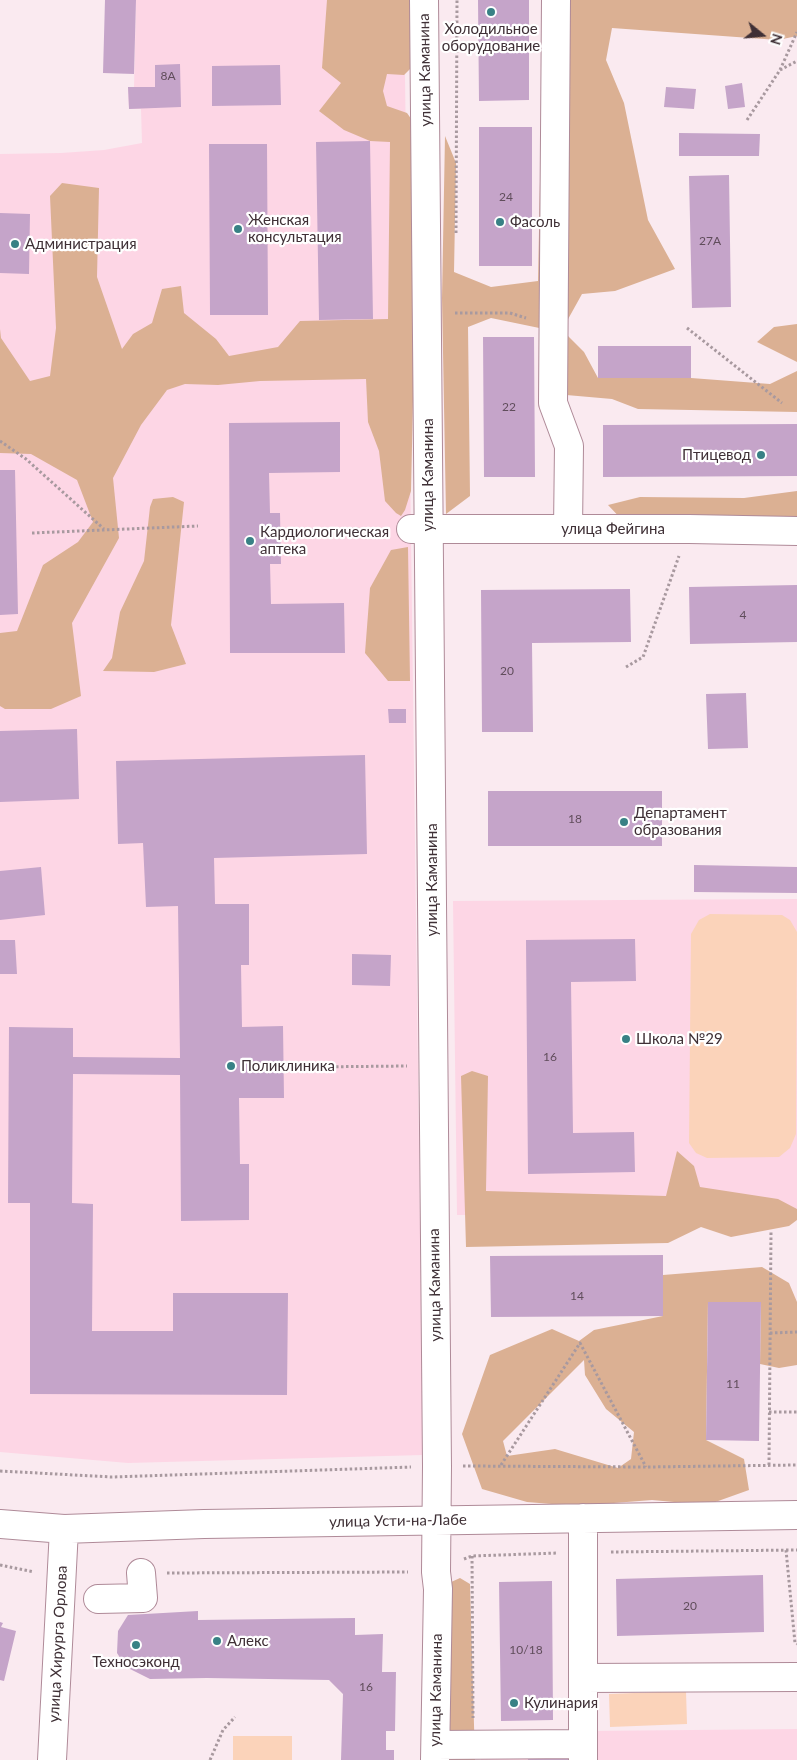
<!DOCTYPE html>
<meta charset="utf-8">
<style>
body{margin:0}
#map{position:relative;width:797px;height:1760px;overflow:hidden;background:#faeaf0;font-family:Lato,sans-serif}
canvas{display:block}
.north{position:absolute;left:737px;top:10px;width:50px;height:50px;-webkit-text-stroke:4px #fff;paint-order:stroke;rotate:107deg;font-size:14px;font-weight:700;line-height:20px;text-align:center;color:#3f3036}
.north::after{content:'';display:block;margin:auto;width:18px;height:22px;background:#3f3036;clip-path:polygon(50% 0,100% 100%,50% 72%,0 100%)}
</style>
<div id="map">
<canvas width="797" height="1760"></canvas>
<div class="north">N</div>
</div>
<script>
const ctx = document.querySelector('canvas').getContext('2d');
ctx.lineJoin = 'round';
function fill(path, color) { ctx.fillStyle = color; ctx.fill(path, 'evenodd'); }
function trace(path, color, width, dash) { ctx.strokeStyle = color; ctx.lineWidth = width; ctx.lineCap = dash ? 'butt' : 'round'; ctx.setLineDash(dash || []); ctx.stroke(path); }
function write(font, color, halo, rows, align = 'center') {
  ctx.font = font + ' Lato,sans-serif'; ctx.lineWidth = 4.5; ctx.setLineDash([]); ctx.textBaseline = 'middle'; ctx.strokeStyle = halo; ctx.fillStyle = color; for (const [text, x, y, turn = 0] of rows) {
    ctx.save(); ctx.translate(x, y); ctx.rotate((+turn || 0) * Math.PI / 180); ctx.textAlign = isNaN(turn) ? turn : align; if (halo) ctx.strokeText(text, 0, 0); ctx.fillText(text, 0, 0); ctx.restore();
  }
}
fill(new Path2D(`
 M136,0H404L423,1455L128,1463L0,1452V154L61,153L104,150L142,143L141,109H129L128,87H134Z
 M797,899V1213L457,1215L453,901Z
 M797,1729V1760H481V1732Z`), '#fdd6e5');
fill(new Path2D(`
 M710,914L782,915L790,920L797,932L796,1134L790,1148L779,1157L707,1158L696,1153L689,1143L691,934L699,920Z
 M686,1691L687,1724L610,1727L609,1694Z
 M233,1736H292V1760H233Z`), '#fbd3ba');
fill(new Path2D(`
 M327,0H411L410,69L404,75L387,74L383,91L387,106L407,113L419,130L411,491L405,510L401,516L396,513L385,501L379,451L368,422L366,379L260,381L218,385L185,384L167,390L141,425L113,478L119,538L72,623L81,696L51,709H5L0,706V633L17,631L43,565L78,542L93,522L77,480L31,454L0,453V329L1,338L30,381L50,376L56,328L50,196L62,183L99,188L97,277L122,349L133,334L152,323L162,289L181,286L184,313L216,339L229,356L278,347L300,321L388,319L390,142L370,141L344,130L319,111L341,83L322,68Z
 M541,0H797V36L778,40L612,28L606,60L624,103L648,220L675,269L615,291L582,294L562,330L584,352L598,378H691L770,384L797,371V412L638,409L612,399L555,394L549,330L491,318L468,327L470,496L446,514L442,298L445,136L456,163L454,272L491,287L538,281L542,82Z
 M797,324V362L757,342L774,327Z
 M797,491V516L625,523L608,505L640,497L744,498Z
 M173,497L184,502L171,625L186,664L154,672L103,671L112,658L120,612L144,561L150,507L153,499Z
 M408,547L410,681H388L365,653L370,588L391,550Z
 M472,1071L488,1076L486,1191L666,1196L677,1151L694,1166L700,1187L778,1199L797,1209V1220L789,1226L731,1237L701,1227L668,1243L466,1247L461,1076Z
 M762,1267L789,1283L797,1302V1365L779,1368L760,1364L761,1302H708L706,1440L744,1459L749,1490L707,1505L652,1500L576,1506L527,1502L482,1489L462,1434L490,1355L552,1329L579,1341L594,1330L663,1316V1275ZM584,1360L585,1375L606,1409L634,1432L631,1459L618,1468L555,1449L507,1456L503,1441Z
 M460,1578L470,1584L475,1760H445L449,1583Z`), '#dbb093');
fill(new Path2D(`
 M105,0H136L134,74L103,73Z
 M478,0H529V100L479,101Z
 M180,64L181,107L129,109L128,87H155V65Z
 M280,65L281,105L212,106V66Z
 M742,83L745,107L728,109L725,86Z
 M666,87L696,89L694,109L664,107Z
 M479,127H532V266H479Z
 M679,133L760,134L759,156H679Z
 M370,141L373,319L319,320L316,142Z
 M209,144H267L268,315H210Z
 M729,175L731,307L692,308L689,176Z
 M0,213L30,214L29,274L0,273Z
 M483,337H534L535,477H484Z
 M598,346H691V378H598Z
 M340,422V472L269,473L270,513H280L281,564H270L271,604L344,603L345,653H230L229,423Z
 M797,424V476L603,477V425Z
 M0,470H15L18,614L0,615Z
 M797,585V642L690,644L689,587Z
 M630,589L631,642L532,643L533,732H482L481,590Z
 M746,693L748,748L708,749L706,694Z
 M388,709H406V723H389Z
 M77,729L79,799L0,802V731Z
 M365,755L367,854L214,858L215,904H249V965H241L242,1027L283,1026L284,1098H239L240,1164H249V1220L181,1221L180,1075L73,1074L72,1203L93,1204L92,1331H173V1293H288L287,1395L30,1394V1203H8L9,1027L73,1028V1057L180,1058L178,906L146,907L143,843L118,844L116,761Z
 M488,791H662V846H488Z
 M694,865L797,867V893L694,892Z
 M41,867L45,915L0,920V871Z
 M635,939L636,981L571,982L573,1133L634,1132L635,1172L528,1174L526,940Z
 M0,940H15L17,974H0Z
 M352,954L391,955L390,986L352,985Z
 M663,1255V1316L491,1317L490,1256Z
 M708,1302H761L759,1441L706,1440Z
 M763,1575L764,1632L617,1636L616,1579Z
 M552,1581L553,1720L501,1721L499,1582Z
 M198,1611V1620L355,1618V1635L383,1634L382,1672H396L395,1731H386V1750H394V1760H341L343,1694L329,1680L207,1678L150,1679L126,1667L117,1653L118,1631L128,1615Z
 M0,1622L3,1623L1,1627L16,1631L4,1681L0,1680Z
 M528,1758H572V1760H528Z`), '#c5a4c9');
const minor = new Path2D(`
 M424,0L437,1466L436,1572L438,1589L435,1760
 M556,0L553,403L569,446L568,529
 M411,529H689L797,531
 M583,1518V1678
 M0,1524L64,1529L204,1524L797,1515
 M98,1599L143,1598L141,1573
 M436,1745L583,1744
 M52,1760L64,1529
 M583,1760V1678L797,1677`);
trace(minor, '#af8a98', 30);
trace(new Path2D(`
 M780,70L797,61
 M747,120L780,70L797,32
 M456,233L457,0
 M455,313H510L526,318
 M687,328L782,403
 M0,441L26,459L104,529
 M311,530L361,529
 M32,533L198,526
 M626,667L643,657L679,556
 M306,1067L407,1066
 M770,1333L797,1332
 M769,1412H797
 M501,1465L580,1343L646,1467
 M769,1465L771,1232
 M463,1466L647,1467L797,1465
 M0,1471L112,1477L411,1467
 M786,1550L795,1643L797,1644
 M611,1552L797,1550
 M472,1556L473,1718
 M464,1559L472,1556L557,1553
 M0,1565L34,1572
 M167,1573L408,1572
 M210,1760L223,1730L235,1717`), '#a8999f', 3, [2.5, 2.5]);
trace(minor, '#fff', 28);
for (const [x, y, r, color] of [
 [491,12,5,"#388185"],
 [500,222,5,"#388185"],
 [238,229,5,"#388185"],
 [15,244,5,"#388185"],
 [761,455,5,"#388185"],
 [250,541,5,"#388185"],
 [624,822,5,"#388185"],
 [626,1039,5,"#388185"],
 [231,1066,5,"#388185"],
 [217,1641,5,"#388185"],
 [136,1645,5,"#388185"],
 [514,1703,5,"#388185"]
]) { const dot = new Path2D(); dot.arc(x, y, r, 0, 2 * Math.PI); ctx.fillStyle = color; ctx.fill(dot); trace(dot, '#fff', 2); }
write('12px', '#604d5b', null, [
 ["8А",168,76],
 ["24",506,197],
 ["27А",710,241],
 ["22",509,407],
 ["4",743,615],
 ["20",507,671],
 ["18",575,819],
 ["16",550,1057],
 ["14",577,1296],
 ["11",733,1384],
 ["20",690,1606],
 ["10/18",526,1650],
 ["16",366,1687]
]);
write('15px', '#3f3036', '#fff', [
 ["Холодильное",491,29,"center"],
 ["оборудование",491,46,"center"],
 ["Женская",248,220],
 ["консультация",248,237],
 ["Фасоль",510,222],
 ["Администрация",25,244],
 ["Птицевод",751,455,"right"],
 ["Кардиологическая",260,532],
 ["аптека",260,549],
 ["Департамент",634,813],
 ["образования",634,830],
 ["Школа №29",636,1039],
 ["Поликлиника",241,1066],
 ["Алекс",227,1641],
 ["Техносэконд",136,1662,"center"],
 ["Кулинария",524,1703]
], 'left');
write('15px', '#3f3036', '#fff', [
 ["улица Каманина",425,70,-91],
 ["улица Каманина",428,475,-90],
 ["улица Фейгина",613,529],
 ["улица Каманина",432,880,-90],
 ["улица Каманина",435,1285,-91],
 ["улица Усти-на-Лабе",398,1521,-1],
 ["улица Хирурга Орлова",58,1644,-87],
 ["улица Каманина",436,1690,-89]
]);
</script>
